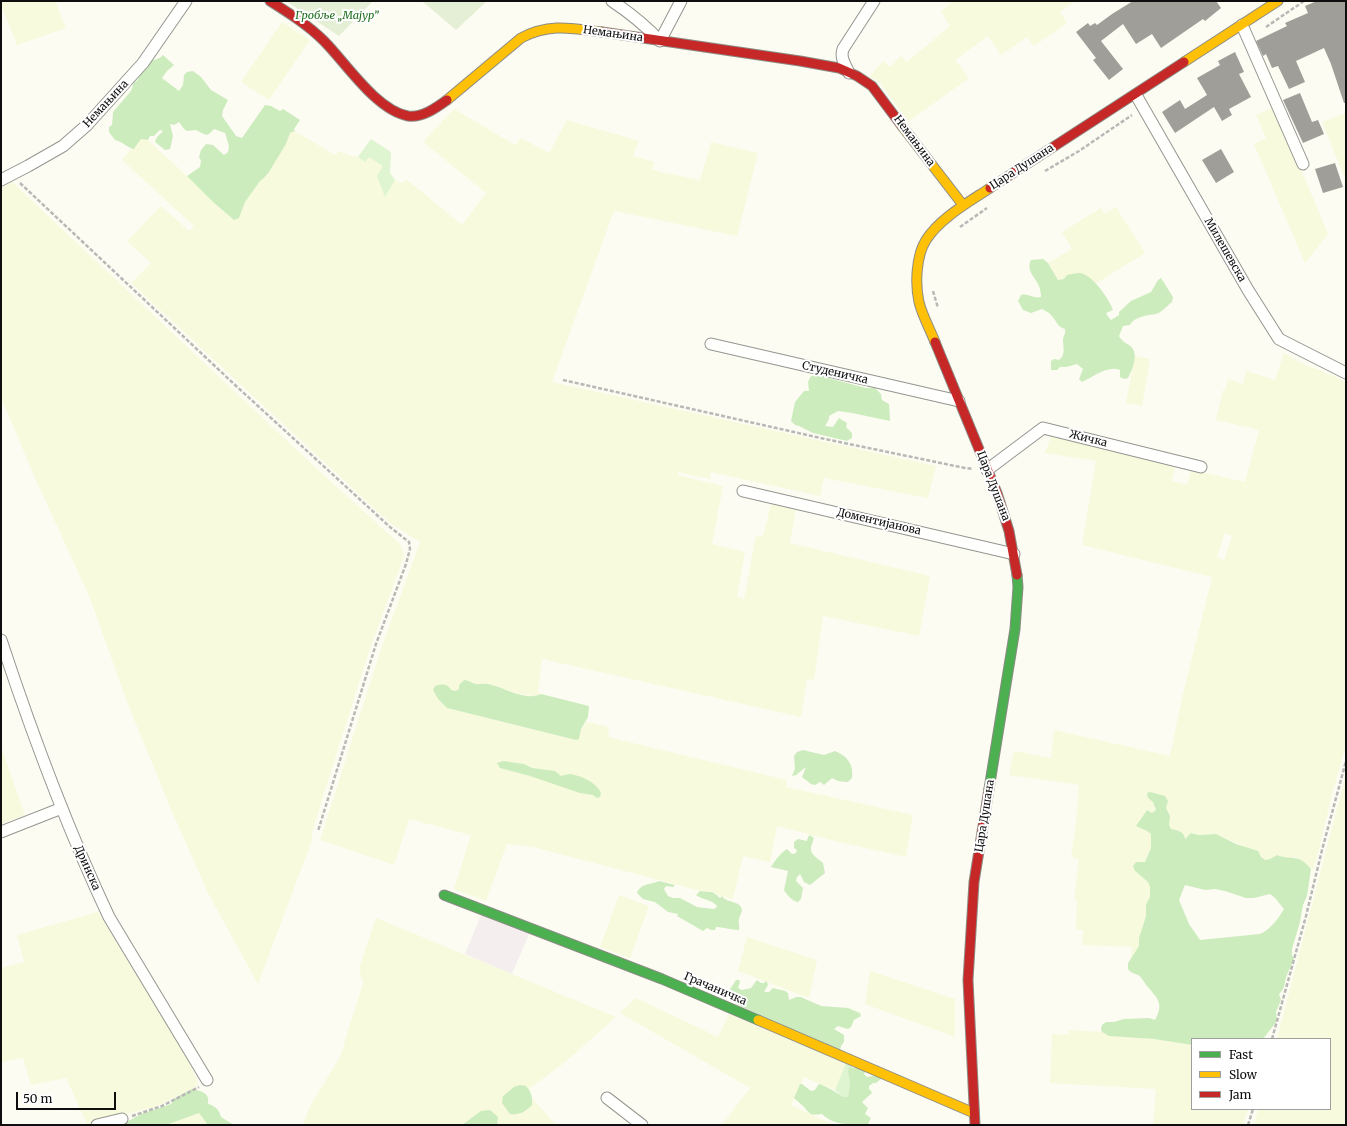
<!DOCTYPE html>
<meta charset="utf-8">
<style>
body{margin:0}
#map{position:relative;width:1347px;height:1126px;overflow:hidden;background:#fcfcf2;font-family:Merriweather,serif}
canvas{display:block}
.frame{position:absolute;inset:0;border:2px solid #0e0e0e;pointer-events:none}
.legend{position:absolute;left:1191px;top:1038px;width:140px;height:72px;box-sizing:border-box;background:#fff;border:1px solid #9f9f9f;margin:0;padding:5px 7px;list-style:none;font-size:12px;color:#0e0e0e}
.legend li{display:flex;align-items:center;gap:8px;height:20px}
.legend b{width:20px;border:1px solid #9f9f9f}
.scale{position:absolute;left:16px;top:1092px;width:100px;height:18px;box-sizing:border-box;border:2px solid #0e0e0e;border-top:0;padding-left:5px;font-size:12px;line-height:14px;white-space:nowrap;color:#0e0e0e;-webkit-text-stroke:3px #fff;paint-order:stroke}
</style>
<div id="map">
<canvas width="1347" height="1126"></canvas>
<div class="frame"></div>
<ul class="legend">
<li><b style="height:5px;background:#4caf50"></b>Fast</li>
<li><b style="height:5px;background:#ffc107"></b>Slow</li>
<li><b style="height:5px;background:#c62828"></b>Jam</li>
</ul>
<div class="scale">50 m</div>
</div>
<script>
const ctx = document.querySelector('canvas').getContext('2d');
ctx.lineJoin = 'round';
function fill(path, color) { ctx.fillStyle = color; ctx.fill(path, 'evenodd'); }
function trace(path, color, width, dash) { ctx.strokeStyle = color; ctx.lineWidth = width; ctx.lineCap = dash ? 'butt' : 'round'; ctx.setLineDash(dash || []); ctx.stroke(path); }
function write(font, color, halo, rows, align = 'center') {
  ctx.font = font + ' Merriweather,serif'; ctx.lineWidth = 4; ctx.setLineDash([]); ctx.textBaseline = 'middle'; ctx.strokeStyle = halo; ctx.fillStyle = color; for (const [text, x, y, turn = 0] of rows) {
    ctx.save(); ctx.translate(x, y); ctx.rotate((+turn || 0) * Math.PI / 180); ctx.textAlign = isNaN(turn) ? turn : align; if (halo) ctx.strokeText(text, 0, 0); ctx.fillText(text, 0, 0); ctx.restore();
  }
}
fill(new Path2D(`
 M481,915L529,934L512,974L465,954Z`), '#f4eeef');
fill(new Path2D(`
 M1,1H55L66,28L17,45L1,5Z
 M953,1H1076L1060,12L1067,23L1034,46L1027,37L1001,55L988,36L955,60L969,78L908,122L881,84L870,76L883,61L890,67L901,56L907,62L950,26L941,12Z
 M282,22L310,40L269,100L241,82Z
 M1275,107L1328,234L1305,263L1254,144L1266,138L1256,115Z
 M454,109L515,145L521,138L549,153L567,120L639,141L633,156L655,162L652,170L700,180L711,142L758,153L737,236L614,211L552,382L936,466L928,498L824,478L820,496L711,472L710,479L678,472L677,475L723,486L712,544L745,552L737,597L744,599L756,536L763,537L771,504L796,510L790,543L930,576L919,636L823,616L814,680L807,679L801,717L542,659L538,693L541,694L535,696L520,694L498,688L492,685L476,684L464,680L459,685V689L456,692L451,690H433L438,699L447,708L576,740L580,736L581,729L586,722L609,727L608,737L787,780L786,787L913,815L906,857L839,842L777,826L770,862L743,856L733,899L717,895L714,892L711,891L705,892L533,847L507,844L486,901L454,889L471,835L409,819L394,865L320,840L381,649L420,542L390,523L131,283L151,263L127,241L161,206L189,231L194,226L122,160L131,149H134L137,146L141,139L148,140L187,176L213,202L234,220L241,213L245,202L260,181L264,178L269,172L286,144L290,133L295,131L335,155L339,151L351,156L358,157L365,162L369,156L384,166L385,197L395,180L402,183L406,179L462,225L486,193L423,142Z
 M1346,113V181L1322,122Z
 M12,182L317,469L401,545L404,556L369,652L321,803L311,836L313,838L258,984L208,893L170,807L127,702L90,598L35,478L1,397V188Z
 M1116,207L1145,253L1095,284L1093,280L1068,295L1048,263L1072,249L1062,232L1101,208L1104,214Z
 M1284,353L1307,366L1322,371L1346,382V745L1334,787L1314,869H1311L1307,864L1295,857L1288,859L1277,855L1270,859L1265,860L1243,846L1216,834L1199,835L1194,833L1185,839L1180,831L1171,829L1169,825L1170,816L1166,808V803L1160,794H1156L1153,802L1156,810L1152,813L1147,810L1139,820L1141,828L1147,831L1151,834V848L1145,862H1136L1135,871L1148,882L1150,887V897L1146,904V916L1139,938V946L1131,959L1132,947L1082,945L1083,930L1076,929L1077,900L1074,899L1079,859L1071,857L1076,824L1079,785L1009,775L1014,751L1051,758L1054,730L1170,756L1182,698L1212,577L1082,545L1096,461L1045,453L1051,436L1175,467L1172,481L1187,485L1191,470L1245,482L1259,430L1216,420L1223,390H1225L1228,379L1243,384L1246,371L1275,380ZM1225,533L1232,536L1224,560L1217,557Z
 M1135,356L1150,359L1142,406L1126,403Z
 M1,747L25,815L1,824Z
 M1346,774V1125H1254L1258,1109H1330V1039H1277Z
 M619,895L649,906L630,958L600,947Z
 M98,912L181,1046L198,1082L197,1085L192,1089L155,1107L87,1124L66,1078L31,1085L23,1058L2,1062L1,968L24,962L17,935Z
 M376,918L616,1017L564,1063L529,1089L526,1086L532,1105L533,1099L556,1125H303L309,1108L340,1057L363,983L359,968Z
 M747,937L817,960L809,998L738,971Z
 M870,971L955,999V1037L865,1004Z
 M636,998L718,1037L729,1014L846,1063L835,1090L804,1077L791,1105L834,1125H722L750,1088L620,1013Z
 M1069,1030L1102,1032L1105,1034L1116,1036L1154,1039L1192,1045V1109H1248L1243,1125H1153L1156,1089L1050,1083L1052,1034L1069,1035Z
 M199,1113L208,1125H166Z`), '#f7fadd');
fill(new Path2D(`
 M371,139L391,152L390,173L395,180L385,197L377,176L383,166L369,157L365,162L358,157Z
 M846,1063L852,1066L849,1074L850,1083L848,1097H844L835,1090Z`), '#dff4d0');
fill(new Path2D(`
 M163,55L174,65L167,71L162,78L179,91L183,85L184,75L187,72L193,71L201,77L211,90L228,100L223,110L222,116L236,136L242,138L265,105L271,106L280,111L283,109L300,120L294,129L295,131L290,133L286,144L269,172L264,178L260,181L245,202L239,218L234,220L213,202L187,176L200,167L201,161L199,157L201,150L206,144L213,145L224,155L228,152L229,146L225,133L214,129L209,134L206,135L196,130L187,131L184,129L179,122L174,125L170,124L173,136L170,149L165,150L155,142L157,137L163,131L160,130L154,136H150L148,140L141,139L134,149C128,148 123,142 115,140L109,132V127L112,125L113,112L131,91L134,82L137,81C140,75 142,68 148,63C152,59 157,61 163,55Z
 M1043,259L1048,263L1058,280L1064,279L1067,275C1071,274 1076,273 1080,273C1093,275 1109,299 1113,310L1106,313L1107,315L1111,320L1119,315V312L1131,301L1151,292L1158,280L1161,278L1173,297L1172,302C1167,306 1161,313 1156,314C1147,315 1134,317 1130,325L1123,326L1119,336C1122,341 1124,342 1129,345C1140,352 1133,369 1128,378L1124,379L1120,377V370C1108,365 1093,377 1082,382L1079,379L1083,369L1077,364L1066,367H1060L1057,370H1051V361L1054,359L1059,360L1062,357C1065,351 1063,346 1063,340C1063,336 1066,334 1065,329C1057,327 1056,320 1051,315C1049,312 1045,311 1042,309L1031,313L1023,310L1018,301L1021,295C1028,293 1034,299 1041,297C1041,292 1040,288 1038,284C1034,276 1026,270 1031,260Z
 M817,375L866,388H875L881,394L882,400L889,404L890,421L852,413L838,411L829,416V419L825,426L833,427L839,418L847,423L846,427L852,433V438L847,441L813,433L799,426L795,425L791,421L795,402L804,391H809L808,382L811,376Z
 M464,680C468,680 471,683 476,684C481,684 486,683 492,685C507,689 525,701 541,694L589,706L588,717L581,729L579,739L576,740L447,708L438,699L433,690L435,686C441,684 448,683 451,690L456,691L459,689V685Z
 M803,750L824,755L835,751C847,756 854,764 852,778L848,782C842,782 837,781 832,778L824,785L820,782L815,785L811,784L802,777L806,767L796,775L792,776L795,769L794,756L797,752Z
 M503,761L524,764L532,768L555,771L561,776C564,775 567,774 570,774C582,776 596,782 601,793L600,797L597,798L593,795L580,793L530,776L500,768L497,763Z
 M1150,792L1165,796L1168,801L1166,808L1170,816L1169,825L1171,829C1177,830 1184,831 1185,839L1191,833L1199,835L1216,834L1236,844L1258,851L1261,857L1265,860L1270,859L1277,855C1294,861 1298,853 1311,869L1307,896L1303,905L1300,922L1292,949V955L1294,959C1292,965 1289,969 1287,975C1284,982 1286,988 1279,994L1281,1000L1276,1012L1277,1021L1263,1039H1192V1045L1154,1039L1109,1036L1102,1032L1101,1029L1102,1025L1106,1022H1114L1124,1019L1149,1018L1155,1020C1164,1004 1158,999 1148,987C1145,984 1142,977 1138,975C1133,973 1131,973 1128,969V963L1139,946V938L1146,916V904L1150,897V887L1148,882L1135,871L1133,866L1136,862H1145L1151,848V834L1147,831L1136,826L1147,810L1152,813L1156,810L1153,802L1148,798L1147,793ZM1185,885L1205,890L1215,889L1225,891L1246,898H1254L1270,894L1275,898L1284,909C1278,919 1271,929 1260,934L1200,940L1189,924L1179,900Z
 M810,835L814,838C813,842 811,845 811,848C810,855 819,859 823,863L825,873L810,885L804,882L800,874L797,877L796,881L803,888L801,899L798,902C792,901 787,895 784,890L788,871L771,867C774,862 781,852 787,849L792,854L796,853L797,850L794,848V842L798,839L807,841L808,837Z
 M659,881L675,885L673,887L666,886L664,889L668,896L673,898H680L697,907L713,909L716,908L717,906C711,899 702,900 696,895L700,891C710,893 711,889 720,898L722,896C727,904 742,900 742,911C741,914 739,917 739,920C738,924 740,926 739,930C731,930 723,927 716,927L715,930H711L707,928L703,931L677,916L678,914L668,912L655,902L643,899L637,893C641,883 650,885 659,881Z
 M736,980H739L740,982L738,988L742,990L751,988L757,980L761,983H764L766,981L767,982L768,985L764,992H769L773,988L785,991L788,993L789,1000L796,997H801L821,1006L848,1008L860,1013L861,1016L854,1020L851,1027L848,1029L838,1026L834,1029L844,1035V1042L841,1046L840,1051L738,1005L733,1001L729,991Z
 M849,1067L866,1070L864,1074L867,1077L874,1076L882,1078L876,1083H873L869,1086V1089L871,1091L872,1093L862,1102L868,1108L865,1114L871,1118L868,1124C852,1125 834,1126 822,1114C811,1115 811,1116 804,1107C801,1104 797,1101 794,1098L800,1084H802L811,1091L815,1090L818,1085L820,1084C829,1088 836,1092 844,1097H848L850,1083L848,1071Z
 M520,1085L526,1086C531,1091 533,1098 532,1105C525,1112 520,1115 510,1114L502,1103L503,1096L514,1087Z
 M192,1089C202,1091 210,1093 208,1104C216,1106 219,1110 221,1117L234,1125H208L199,1113L166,1125H121L141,1114L171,1104L175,1098Z
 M490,1110L498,1117L497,1125H462L481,1111Z`), '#cdecbe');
fill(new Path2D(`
 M286,1H373L339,36Z
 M422,1H487L456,30Z`), '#e4efd5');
fill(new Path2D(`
 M1133,1H1216L1221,8L1205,21L1203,19L1161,48L1152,34L1136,44L1123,24L1101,41L1123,69L1109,80L1093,60L1096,58L1076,32L1088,23L1090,26L1095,23L1097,25L1112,14Z
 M1317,1H1346V103H1344L1331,64L1324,48L1296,61L1305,82L1289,89L1278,66L1272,68L1266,54L1263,56L1256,41L1287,26L1285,23L1308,13L1305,6Z
 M1235,52L1244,72L1239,74L1251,97L1229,109L1232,115L1222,121L1214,107L1175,133L1162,112L1180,100L1185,109L1207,95L1197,78L1220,65L1218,61Z
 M1300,93L1312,122L1318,120L1324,134L1303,143L1283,100Z
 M1221,149L1234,172L1216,183L1202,160Z
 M1335,163L1343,187L1323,193L1315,169Z`), '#9f9e98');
const street = new Path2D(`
 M612,1C630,13 645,25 660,41L681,1
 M1242,25L1303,164
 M849,73C845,64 840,58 843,49L874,1
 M1136,95L1248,290L1279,339L1346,373
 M1,180L28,166L63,146L87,125L143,63L186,1
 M711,344L959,401
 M987,470L1043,428L1201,467
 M743,491L1014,554
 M1,640C32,734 67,828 109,917L207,1080
 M1,832L62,808
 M607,1098L642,1125
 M97,1125L122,1119`);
const fast = new Path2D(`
 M989,789L1015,629L1018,587L1017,575
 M444,895L662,979L758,1020`);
const slow = new Path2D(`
 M1184,62L1278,1
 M447,100L521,38C549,23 571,28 602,32
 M902,126L963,205
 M935,342C930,329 922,315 919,302C915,284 916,256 926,240C940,218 969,202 990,188
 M758,1020L974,1113`);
const jam = new Path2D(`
 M270,1C289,13 308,25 324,41C346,63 376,110 408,116C422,118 436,108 447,100
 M602,32L800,61L839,68L857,76L872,86L902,126
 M990,188L1184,62
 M935,342L997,493L1009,531L1017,575
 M975,1125L968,980L974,882L989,789`);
trace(street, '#959591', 13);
trace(fast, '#8c8c87', 11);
trace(slow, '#8c8c87', 11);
trace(jam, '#8c8c87', 11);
trace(new Path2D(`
 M1266,27L1304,1
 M1045,171L1079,151L1132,115
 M20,183L234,384L390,527L409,542L410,549L406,564L376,644L318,831
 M960,227L987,208
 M933,291L938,308
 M563,380L825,439L965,468L973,469
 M1272,1039L1306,916L1322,850L1346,761
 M132,1116L162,1106L199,1087
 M1248,1125L1253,1109`), '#b8b8b6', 2.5, [4, 2]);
trace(street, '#fffffd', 11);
trace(fast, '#4caf50', 9);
trace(slow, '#ffc107', 9);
trace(jam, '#c62828', 9);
write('italic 11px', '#1a6c18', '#fff', [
 ["Гробље „Мајур”",337,16]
]);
write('11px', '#0e0e0e', '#fff', [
 ["Немањина",613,34,8],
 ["Немањина",106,104,-47],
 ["Немањина",914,141,53],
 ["Цара Душана",1022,167,-33],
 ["Милешевска",1225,250,60],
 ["Студеничка",835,373,13],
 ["Жичка",1088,439,14],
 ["Цара Душана",993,486,69],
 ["Доментијанова",879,522,13],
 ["Цара Душана",985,816,-81],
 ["Дринска",87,868,66],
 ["Грачаничка",715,989,23]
]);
</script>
